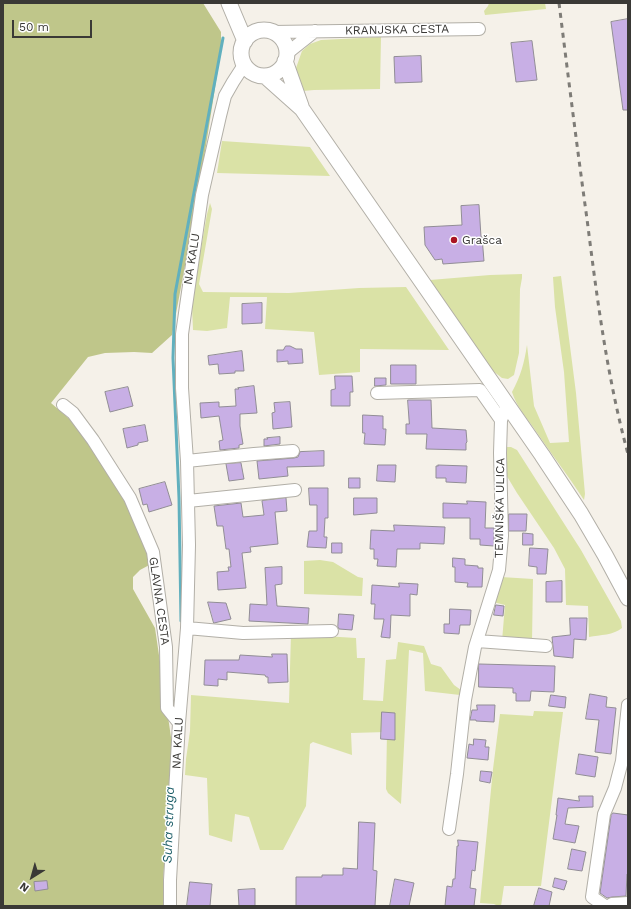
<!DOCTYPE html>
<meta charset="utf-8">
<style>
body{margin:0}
#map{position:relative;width:631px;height:909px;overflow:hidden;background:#f5f1e9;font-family:"Work Sans",sans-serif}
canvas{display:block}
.frame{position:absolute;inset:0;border:4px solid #3a3936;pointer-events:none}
.north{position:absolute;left:12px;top:857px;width:40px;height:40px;-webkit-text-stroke:3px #fff;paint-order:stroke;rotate:217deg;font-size:11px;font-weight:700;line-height:16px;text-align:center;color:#3a3936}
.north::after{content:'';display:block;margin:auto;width:14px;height:18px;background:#3a3936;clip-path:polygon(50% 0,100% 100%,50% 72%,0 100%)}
.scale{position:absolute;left:12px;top:20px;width:80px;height:18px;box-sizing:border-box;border:2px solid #3a3936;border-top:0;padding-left:5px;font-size:12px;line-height:14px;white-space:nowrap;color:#3a3936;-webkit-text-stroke:3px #fff;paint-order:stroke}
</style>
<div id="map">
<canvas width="631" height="909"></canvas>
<div class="frame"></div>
<div class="north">N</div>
<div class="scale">50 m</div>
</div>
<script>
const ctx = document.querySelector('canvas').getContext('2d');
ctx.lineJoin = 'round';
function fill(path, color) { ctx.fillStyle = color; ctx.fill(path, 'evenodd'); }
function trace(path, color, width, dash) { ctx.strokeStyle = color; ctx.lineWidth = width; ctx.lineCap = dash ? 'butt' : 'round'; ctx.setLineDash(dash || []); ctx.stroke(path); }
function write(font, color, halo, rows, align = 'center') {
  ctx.font = font + ' "Work Sans",sans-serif'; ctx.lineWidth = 3; ctx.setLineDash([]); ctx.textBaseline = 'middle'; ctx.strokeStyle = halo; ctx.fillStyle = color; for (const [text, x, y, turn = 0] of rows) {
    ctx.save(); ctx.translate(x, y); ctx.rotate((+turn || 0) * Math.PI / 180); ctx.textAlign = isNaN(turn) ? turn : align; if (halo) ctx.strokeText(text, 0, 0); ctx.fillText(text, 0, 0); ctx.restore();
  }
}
fill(new Path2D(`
 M489,3H545L546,9L485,15L484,11L488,6Z
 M381,37L380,89L314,90L303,91L296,76V68L302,51L310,44L321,40Z
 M222,141L310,147L330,176L217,173Z
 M210,203L212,209L199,284L203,292L289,293L359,288L406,287L449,350L360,349V372L319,375L314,332L265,329L267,297H230L227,328L207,331L193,330L192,307L196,277L207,214Z
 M522,274V278L520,289L519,353L514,375L508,379L502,378L493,371L460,325L430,280L490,275Z
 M561,276L576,393L585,494L584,500C568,475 549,451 533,427C525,416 516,405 512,392C521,375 524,364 527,345L534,406L550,443L569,442L564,372L555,307L553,277Z
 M507,447H511L517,450L581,550L621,621L622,628C614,635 600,635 589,637L588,606L566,605L565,569L554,548L517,493L505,473L504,450Z
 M320,560L333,562L358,577L363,578L362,596L304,594V561Z
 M501,577L533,579L532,642L502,641L505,605L493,602Z
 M291,634L356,638L357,658H365L363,700L383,701L386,660L396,659L398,642L424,646L431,664L441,667L454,685L461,690L460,695L425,691L423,653L409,650L401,804L388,793L386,789L387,732L351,733L352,755L313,742L310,744L306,806L283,850H260L249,817L235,814L232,842L209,835L207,778L185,775L186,759L190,731L191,695L289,703Z
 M534,711L563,712L541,886H504L501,906H498L494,904L480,903L493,769L500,714L533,716Z`), '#dae2a6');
fill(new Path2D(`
 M3,3H48L49,4L53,3H203L221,32V50L198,196L172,335L152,353L134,352L105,353L88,357L51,403L74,423L105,459L153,563L140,570L133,577V589L155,628L172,744L163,882L164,906H3Z`), '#bfc68a');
trace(new Path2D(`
 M181,621L179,498L173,358L175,294L223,38`), '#61b0be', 3);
const building = new Path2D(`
 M628,19V110H623L611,22Z
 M532,41L537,80L516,82L511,43Z
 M421,56L422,82L395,83L394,57Z
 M479,205L481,237H482L484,261L443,264L442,259L435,260L425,245L424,227L462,225L461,206Z
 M262,303V323L242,324V304Z
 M286,346H290L296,349H302L303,363L288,364V361L277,362V350H283Z
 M242,351L244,371H235V373L219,374L218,364L209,365L208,356Z
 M391,365H416V384H391Z
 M335,376H352L353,392H350V406H331V390L335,389Z
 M375,378H386V385L375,386Z
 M254,386L257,413L240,414V426L243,444L239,445V448L220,450L219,441L223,440L219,416L201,418L200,403L219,402V407L236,406L235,389H239L238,388Z
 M128,387L133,406L110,412L105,392Z
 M408,400H431L432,428L466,430L467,442L466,443V450L426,449L427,434H406V424H409Z
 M290,402L292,427L273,429L272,413L275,412L274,403Z
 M363,415L383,416V429H386L385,445L364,444L365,433H363Z
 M145,425L148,441L138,443V445L127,448L123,429Z
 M280,437V444L264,446V439H268L267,438Z
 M324,451V466L287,467L288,476L259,479L257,461L294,458L298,457L300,452Z
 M241,463L244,479L229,481L226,464Z
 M378,465H396L395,482L377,481Z
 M438,465L467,466L466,483L446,482V478H436V466H438Z
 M349,478H360V488H349Z
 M165,482L172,505L149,512L147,504L143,505L139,489Z
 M309,488H328V518H325L324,537H327L326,548L307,547L309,531H317V505H310Z
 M286,498L287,511L275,512L278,544L250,547L251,552L242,553L246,588L218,590L217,572L229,571L228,567H231L229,549H226L223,526H217L214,506L241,503L243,517L264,515L262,501Z
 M354,498H377V513L354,515Z
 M467,501L486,502L485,528H494V546L480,545V539H470V518H443V503L467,504Z
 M509,514H527L526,531H509Z
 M394,525L445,527L444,544L420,543V549H397L396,567L377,566L378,559H374V549H370L371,530L394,531Z
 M523,533L533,534V545H523Z
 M332,543H342V553H332Z
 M530,548L548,549L546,574H537V567L529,566Z
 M453,558L465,559V565L478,566V568H483L482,587H467L468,583L455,582V567H453Z
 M282,567V584L275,585L277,606L309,608L308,624L249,621L250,604L267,605L265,568Z
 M562,581V602H546V582Z
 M399,583L418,584L417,595L410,594V616L391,615L390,638L381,637L384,619H374L375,604H371L372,585L399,587Z
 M208,602L226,603L231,619L214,623Z
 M496,605L504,606L503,616L494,615Z
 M450,609L471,610L470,625H460L459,634L444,633V624H449Z
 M339,614L354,615L352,630L339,629L338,627Z
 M570,618H587L586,640L574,639L573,658L554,656L552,637L570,635Z
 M272,654H287L288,682L268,683V677H266L265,675L227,672V680L218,679V686L204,685L205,660H239L240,655L272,657Z
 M479,664L555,666L554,692L531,691L530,701H516V693H513V688L479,687Z
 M590,694L607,697L606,707L616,708L611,754L595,752L599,720L586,719Z
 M551,695L566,697L565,708L549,706Z
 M477,705H495L494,722L476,721V720H470L472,710H477Z
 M382,712L395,713V740L381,739Z
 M474,739L486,740L485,747H489L488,760L467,758L469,744L473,745Z
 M579,754L598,757L595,777L576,774Z
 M481,771L492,772L490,783L480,781Z
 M579,796H593V807L568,808L565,824L579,826L575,843L553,839L557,815H556L558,798L579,801Z
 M613,813L628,815V874H627L626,896L612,897L607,898L600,893L611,816Z
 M359,822L375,823L373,870L377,871L375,906H296V877H322V875H343V868L357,869Z
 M458,840L478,842L475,871L472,870L470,888L476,889L474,906H445L447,886L452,887L453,879H455L457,846H458Z
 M572,849L586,852L582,871L568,869Z
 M555,878L567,881L564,890L553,887Z
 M395,879L414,883L409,906H390Z
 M47,881L48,889L35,891L34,882Z
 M190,882L212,884L210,906H187Z
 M539,888L552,892L549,906H534Z
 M255,889V906H239L238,890Z`);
fill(building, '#c8afe5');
trace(building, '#918d95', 1);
const minor = new Path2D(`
 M273,32L341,31L479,29
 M286,54L315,31
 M377,393L480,390L501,420
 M63,405L73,413L93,440L130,498L153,552L166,647L167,708L179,723
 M187,461L254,454L293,451
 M188,501L295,490
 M187,628L243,633L332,631
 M477,641L546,646
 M449,829L457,774L465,700L475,647L499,570L502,536L500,453L501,420L507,406
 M170,906V880L179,723L187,628L189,545L187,461L182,388V334L202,195L220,116L225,96L233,82L244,65
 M605,906L592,897L604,814L615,788L622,761L628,705
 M609,906L612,904L628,903`);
const major = new Path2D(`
 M229,3L245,41
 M241 53a23 23 0 1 1 46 0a23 23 0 1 1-46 0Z
 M285,61L301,106
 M265,76L302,109L542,455L581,514L605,555L628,598`);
trace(minor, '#b2afa7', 14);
trace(major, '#b2afa7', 17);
trace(minor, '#fff', 12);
trace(major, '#fff', 15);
trace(new Path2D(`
 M559,3C568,75 577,147 587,219C597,298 607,377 628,454`), '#7e7c77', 3, [5, 5]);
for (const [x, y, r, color] of [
 [454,240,4,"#aa1423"]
]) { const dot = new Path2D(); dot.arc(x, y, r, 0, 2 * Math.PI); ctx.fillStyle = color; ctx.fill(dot); trace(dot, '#fff', 1.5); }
write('12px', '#3a3936', '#fff', [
 ["KRANJSKA CESTA",397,30,-1],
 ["NA KALU",192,259,-81],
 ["TEMNIŠKA ULICA",500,508,-89],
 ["GLAVNA CESTA",159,601,82],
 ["NA KALU",178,743,-87]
]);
write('12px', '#3a3936', '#fff', [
 ["Grašca",462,240]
], 'left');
write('italic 13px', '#1b5d67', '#fff', [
 ["Suha struga",169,825,-88]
]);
</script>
